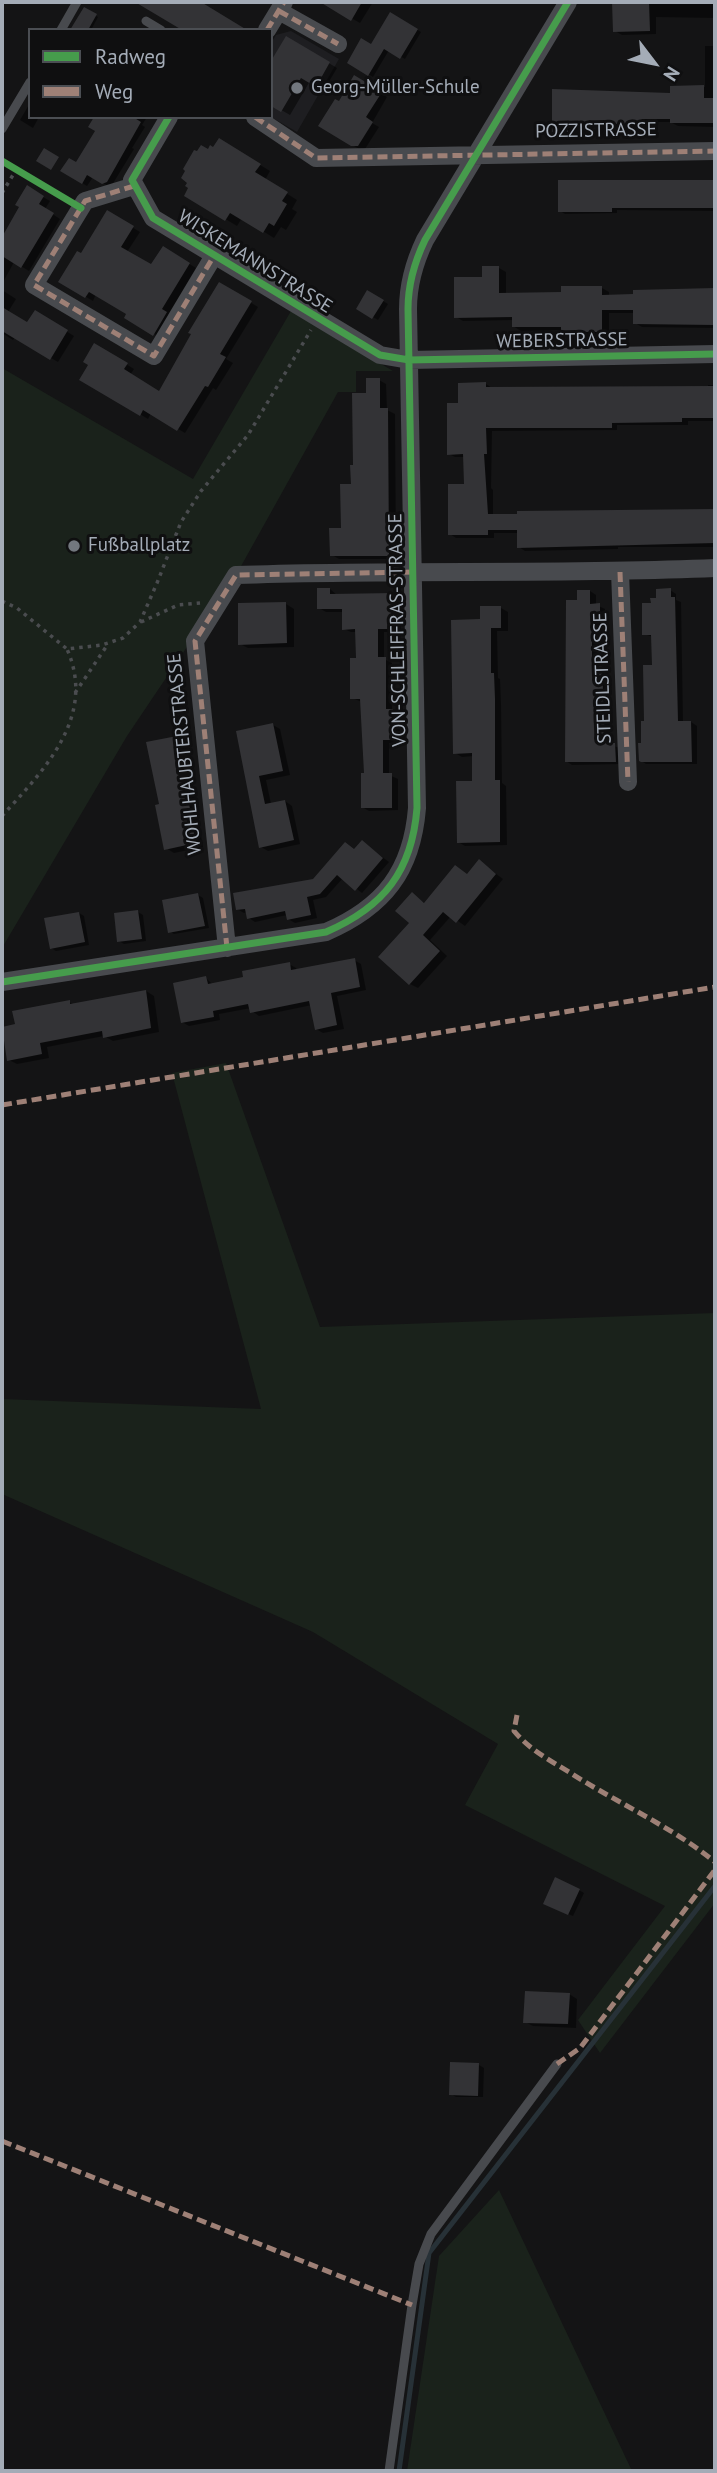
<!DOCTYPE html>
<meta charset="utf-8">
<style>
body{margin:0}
#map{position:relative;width:717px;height:2473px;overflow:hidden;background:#141415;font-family:"PT Sans",sans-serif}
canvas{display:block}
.frame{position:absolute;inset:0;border:4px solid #a4acb7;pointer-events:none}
.legend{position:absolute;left:28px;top:28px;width:245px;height:91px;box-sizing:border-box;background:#0f0f10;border:2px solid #4b4e53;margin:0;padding:9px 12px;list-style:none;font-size:21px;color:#a4acb7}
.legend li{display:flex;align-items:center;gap:14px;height:35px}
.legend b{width:35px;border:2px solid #4b4e53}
.north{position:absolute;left:619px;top:28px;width:70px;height:70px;-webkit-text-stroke:5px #0f0f10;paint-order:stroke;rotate:122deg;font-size:19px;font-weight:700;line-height:28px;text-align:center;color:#a4acb7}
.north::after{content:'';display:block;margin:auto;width:24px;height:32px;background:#a4acb7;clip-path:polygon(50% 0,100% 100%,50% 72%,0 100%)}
</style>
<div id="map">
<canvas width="717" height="2473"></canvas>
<div class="frame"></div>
<ul class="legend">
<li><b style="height:9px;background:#469c4c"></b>Radweg</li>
<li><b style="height:9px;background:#9e8076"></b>Weg</li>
</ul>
<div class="north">N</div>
</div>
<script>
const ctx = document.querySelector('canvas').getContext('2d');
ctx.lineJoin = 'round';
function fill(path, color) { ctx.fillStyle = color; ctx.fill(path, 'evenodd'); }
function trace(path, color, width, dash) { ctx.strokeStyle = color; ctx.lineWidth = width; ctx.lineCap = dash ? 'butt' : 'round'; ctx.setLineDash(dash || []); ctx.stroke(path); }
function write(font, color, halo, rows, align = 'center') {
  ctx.font = font + ' "PT Sans",sans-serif'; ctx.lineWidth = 6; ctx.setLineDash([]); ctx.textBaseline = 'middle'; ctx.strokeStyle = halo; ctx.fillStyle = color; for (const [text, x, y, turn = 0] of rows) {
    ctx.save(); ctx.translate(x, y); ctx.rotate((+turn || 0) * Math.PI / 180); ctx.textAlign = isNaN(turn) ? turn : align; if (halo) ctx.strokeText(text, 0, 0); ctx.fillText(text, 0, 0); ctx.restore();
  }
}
fill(new Path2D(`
 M291,31L339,59L297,132L271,117V43L276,35Z`), '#1e1e21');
fill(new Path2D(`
 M291,311L393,371H356V392H338L240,568L127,736L2,948V368L193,479Z
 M226,1063L320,1327L715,1313V1903L600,2053L578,2020L665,1906L465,1805L498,1744L313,1632L2,1494V1399L261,1409L172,1073Z
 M499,2190L632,2471H407L439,2256Z`), '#1a221b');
fill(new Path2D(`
 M323,2H373L360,23Z
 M614,2H715V18L656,17V34L622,35L615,31Z
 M85,9L98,17L91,30H72Z
 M391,14L421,32L405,59L389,50L373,77L349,62L371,46Z
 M287,38L337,68L324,90L310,81L290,115L271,104Z
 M705,46H715V127L678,126L670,122H648V127H574V135H560L554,131V90L671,94L672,88L705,87Z
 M355,77L387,97L372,123L379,127L365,149H359L321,126L339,103Z
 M30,103V117H39L33,128L20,120Z
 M96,117H147L142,125L145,127L132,148L134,149L112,185L108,186L93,177L87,186L63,171L77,164L97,130Z
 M219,140L270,171L265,180L297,200L292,209L297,212L286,230L281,227L274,238L242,218L237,226L186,195L208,151L214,149Z
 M715,180V211L617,210V213L565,214L560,211L559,182Z
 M27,188L50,201L45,209L60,219L29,271L14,262L2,284V240L22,207Z
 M107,212L140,232L127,252L152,267L163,248L196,268L168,315L173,318L161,338L126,317L129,314L96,294L93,301L61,282L81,255Z
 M499,268L506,272V294H563L602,288L609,292V296H635V291H715V328L642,327L635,323V313H609V335H570L561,330L521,331L513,326V320L463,321L456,317L484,279Z
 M220,284L258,307L226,359L233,363L216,390L213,388L185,433L151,413L148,419L82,379L91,364L95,345L134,369L130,375L160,393Z
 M2,290L16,299L8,312L28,324L35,312L74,336L58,362L15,337L13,340L2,333Z
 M368,292L388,304L378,320L358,308Z
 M379,380L386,384L387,410L395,414L396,559H339L332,555L343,530L368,395Z
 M486,384L492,388H708V385H715V421H688V425H617V430L492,431L491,488L493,490V516L519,515V512L715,510V547H618V549L525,551L519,547V533H494V538H456L450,534L465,486V457H455L449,454L460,405Z
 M330,589L337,595H394L400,598L401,632H384V659L392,663V710L400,715V743H389V775L398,779V810L369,811L362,807L366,775L362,702L352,698L357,659V632H351L344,629V612H326L319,608Z
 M670,590L676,594V600L681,602L683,722H691L697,726V764H646L640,760L653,666V637L644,634L652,604Z
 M590,591L596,595V605L605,609V638H597V668L608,671L610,745L620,748L621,764L572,765L566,761L579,601Z
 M286,604L294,609V647L248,648L240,644Z
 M501,608L508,612V631H497L498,678L500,679L501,704L502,783L506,786L507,845L465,846L458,842L474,782V756L462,757L455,753L482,621Z
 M273,725L280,729L290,775L266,780L271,804L285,801L292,806L300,844L268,851L261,847L238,732Z
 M177,737L185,742L203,847L174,853L166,848L161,806Z
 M362,842L389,862L362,893L343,878L326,897L313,900L317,918L295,923L288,919L287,915L255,922L249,918L247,912L244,913L237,909L314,880L355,851Z
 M480,862L503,879L465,926L451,916L430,940L447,956L418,988L410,984L412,894L426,904L468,875Z
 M198,895L203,898L209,928L174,934L169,931Z
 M138,912L143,915L146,941L124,944L119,941Z
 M79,913L84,916L89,945L56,951L51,948Z
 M354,960L361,964L366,990L337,996L344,1029L323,1033L316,1029L312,1005L259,1016L252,1011L251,1008L219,1014L220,1020L189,1026L182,1022L206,978L213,985L245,978L289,964L296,968L297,971Z
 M146,991L154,996L159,1032L113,1041L104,1036L47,1047L49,1058L17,1064L9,1060L17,1026L69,1002L75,1005Z
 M579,1890L584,1893L573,1916L550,1906Z
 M569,1994L577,1999L576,2028L533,2026L525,2022Z
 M479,2065L484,2068L483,2097H456L451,2094Z`), '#0007');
trace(new Path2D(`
 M399,2471L429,2253L715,1886`), '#273137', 5);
fill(new Path2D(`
 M135,2H201L247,30H182Z
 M320,2H362L351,21Z
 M612,2H649L650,31L613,32Z
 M84,7L97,14L88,30H70Z
 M390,12L418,29L400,59L384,49L368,76L347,63L361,38L371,44Z
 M286,36L330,62L316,87L301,78L281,112L271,106V61Z
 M354,75L382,92L366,117L373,122L358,146H351L318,126L335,99L339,101Z
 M704,85V98H715V123H670V119H642V124H568V132H552V89L670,93V86Z
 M94,117H133L141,122L107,182L102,184L87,175L82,184L60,171L69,158L76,162L95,131L88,127Z
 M219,138L261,164L255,172L288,192L282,201L287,204L274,226L269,223L263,233L230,213L225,221L184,196L188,188L185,186L187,183L181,178L185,171L183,169L194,150L197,151L201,145L208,149L210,145L213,147Z
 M44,148L59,157L51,170L36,161Z
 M558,180H715V208H612V212H558Z
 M27,185L44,196L39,204L54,213L21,268L2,256V237L19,207L15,205Z
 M107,210L134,226L121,247L151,264L163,246L190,263L162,309L167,312L153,336L124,318L126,314L89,292L85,298L58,282L77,251L81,253Z
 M482,266H499V293L561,292V286H602V295L633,294V290L715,288V325L633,324V310H602V332H561V327H512V317L454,318V277H482Z
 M219,282L252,301L220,354L226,357L208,387L205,386L177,431L143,410L140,416L79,380L88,365L83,362L94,343L128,363L124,369L159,391L191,334L188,333Z
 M367,290L384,300L372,319L356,309Z
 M2,307L27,322L35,310L68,330L50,360L2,331Z
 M366,378H380V408H388L389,556H330L329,528H341L340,484H351L350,465H353L352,393H366Z
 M486,382V387L715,386V418H682V422L612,423V428H486L487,454H484L488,514H517V511L715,509V543L517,548V530H488V535H448V484H464L463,454L447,455V403H458V383Z
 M317,588H330V594L394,593L395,629H378V657H386V709H393L394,740H383V773H392V808H361V773H364L360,699H350V658H356L355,629L342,630V609H317Z
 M671,588V597H675L678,721H691L692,762H641L639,761L638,743H641V721H644L643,665H652L651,635H642V603H651L650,598H656V589Z
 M577,590H590V604L600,603V636H592V666H602L605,743H615L616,762H565L566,600H577Z
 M286,602L287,643L238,645V603Z
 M480,606H501V628H491V673H494L495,699V780H500V842L457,843L456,781H472V753L453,754L451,620L480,619Z
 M273,723L283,771L259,776L265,804L285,800L294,840L259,848L236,731Z
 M177,736L196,843L164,850L155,805L159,804L146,742Z
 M362,840L383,858L355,891L337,875L320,894L307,897L311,915L287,920L285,911L247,919L245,909L236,910L233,893L313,879L345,842L354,849Z
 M479,859L496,874L456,923L443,912L423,935L440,951L409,985L378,957L409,923L395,911L412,892L424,903L455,865L467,874Z
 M198,893L205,926L168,933L162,900Z
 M138,910L142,939L117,942L114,913Z
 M79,912L85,942L50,949L44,918Z
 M355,958L360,987L331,993L337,1025L315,1030L309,1001L250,1013L248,1004L213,1011L214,1017L181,1023L173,983L206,976L208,984L243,977L242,971L290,962L291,970Z
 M146,990L151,1028L103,1038L102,1031L40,1043L42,1054L7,1061L2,1027L15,1024L12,1011L70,1000V1004Z
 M555,1877L580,1889L568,1915L543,1904Z
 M525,1991L570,1993L568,2024L523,2023Z
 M450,2062L479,2063L478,2096L449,2095Z`), '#333336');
trace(new Path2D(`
 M2,193L16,170
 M2,601L17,608L67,649L102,645L123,638L140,622L157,583L181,522L201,491L248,435L311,330
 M141,622L178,605L200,603
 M75,693L108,644
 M2,816C44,770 97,717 67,649`), '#4a4c4f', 3.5, [3.5, 5]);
trace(new Path2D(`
 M146,21L161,30
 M61,30L77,2
 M2,129L30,82
 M389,2471L412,2305L419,2264L431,2234L557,2064`), '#484a4e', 9);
trace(new Path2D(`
 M279,11L338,44
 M267,30L284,2
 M169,117L132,180L153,218L380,355L409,360L715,354
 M255,117L316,158L715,151
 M134,186L85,201L34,285L154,356L215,254
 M620,572L628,782
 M227,948L195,641L236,575C396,569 555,575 715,568
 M2,982L326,932C384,907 412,871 417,808L408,309C408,284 414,263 425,240L568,2`), '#484a4e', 18);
trace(new Path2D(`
 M279,11L338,44
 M267,30L284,2
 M255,117L316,158L715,151
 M134,186L85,201L34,285L154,356L215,254
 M620,572L628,782
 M227,948L195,641L236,575L413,572
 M2,1105L715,987
 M517,1715L514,1731C529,1749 549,1760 569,1772C617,1803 671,1826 715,1862
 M557,2064L580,2048L715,1870
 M2,2141L412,2305`), '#9e8076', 5, [10, 5]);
trace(new Path2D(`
 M169,117L132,180L153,218L380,355L409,360L715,354
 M2,161L81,208
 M2,982L326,932C384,907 412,871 417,808L408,309C408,284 414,263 425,240L568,2`), '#469c4c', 7);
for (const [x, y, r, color] of [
 [297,88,7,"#72777e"],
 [74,546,7,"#72777e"]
]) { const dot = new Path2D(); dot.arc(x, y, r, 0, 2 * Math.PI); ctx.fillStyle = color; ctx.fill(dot); trace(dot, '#0f0f10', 2.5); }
write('19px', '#a4acb7', '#0f0f10', [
 ["Georg-Müller-Schule",311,88],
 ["Fußballplatz",88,546]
], 'left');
write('19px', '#a4acb7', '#0f0f10', [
 ["POZZISTRASSE",596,131,-1],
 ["WISKEMANNSTRASSE",255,262,32],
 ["WEBERSTRASSE",562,341,-1],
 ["VON-SCHLEIFFRAS-STRASSE",398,630,-91],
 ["STEIDLSTRASSE",603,678,-92],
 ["WOHLHAUBTERSTRASSE",185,754,-96]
]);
</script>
